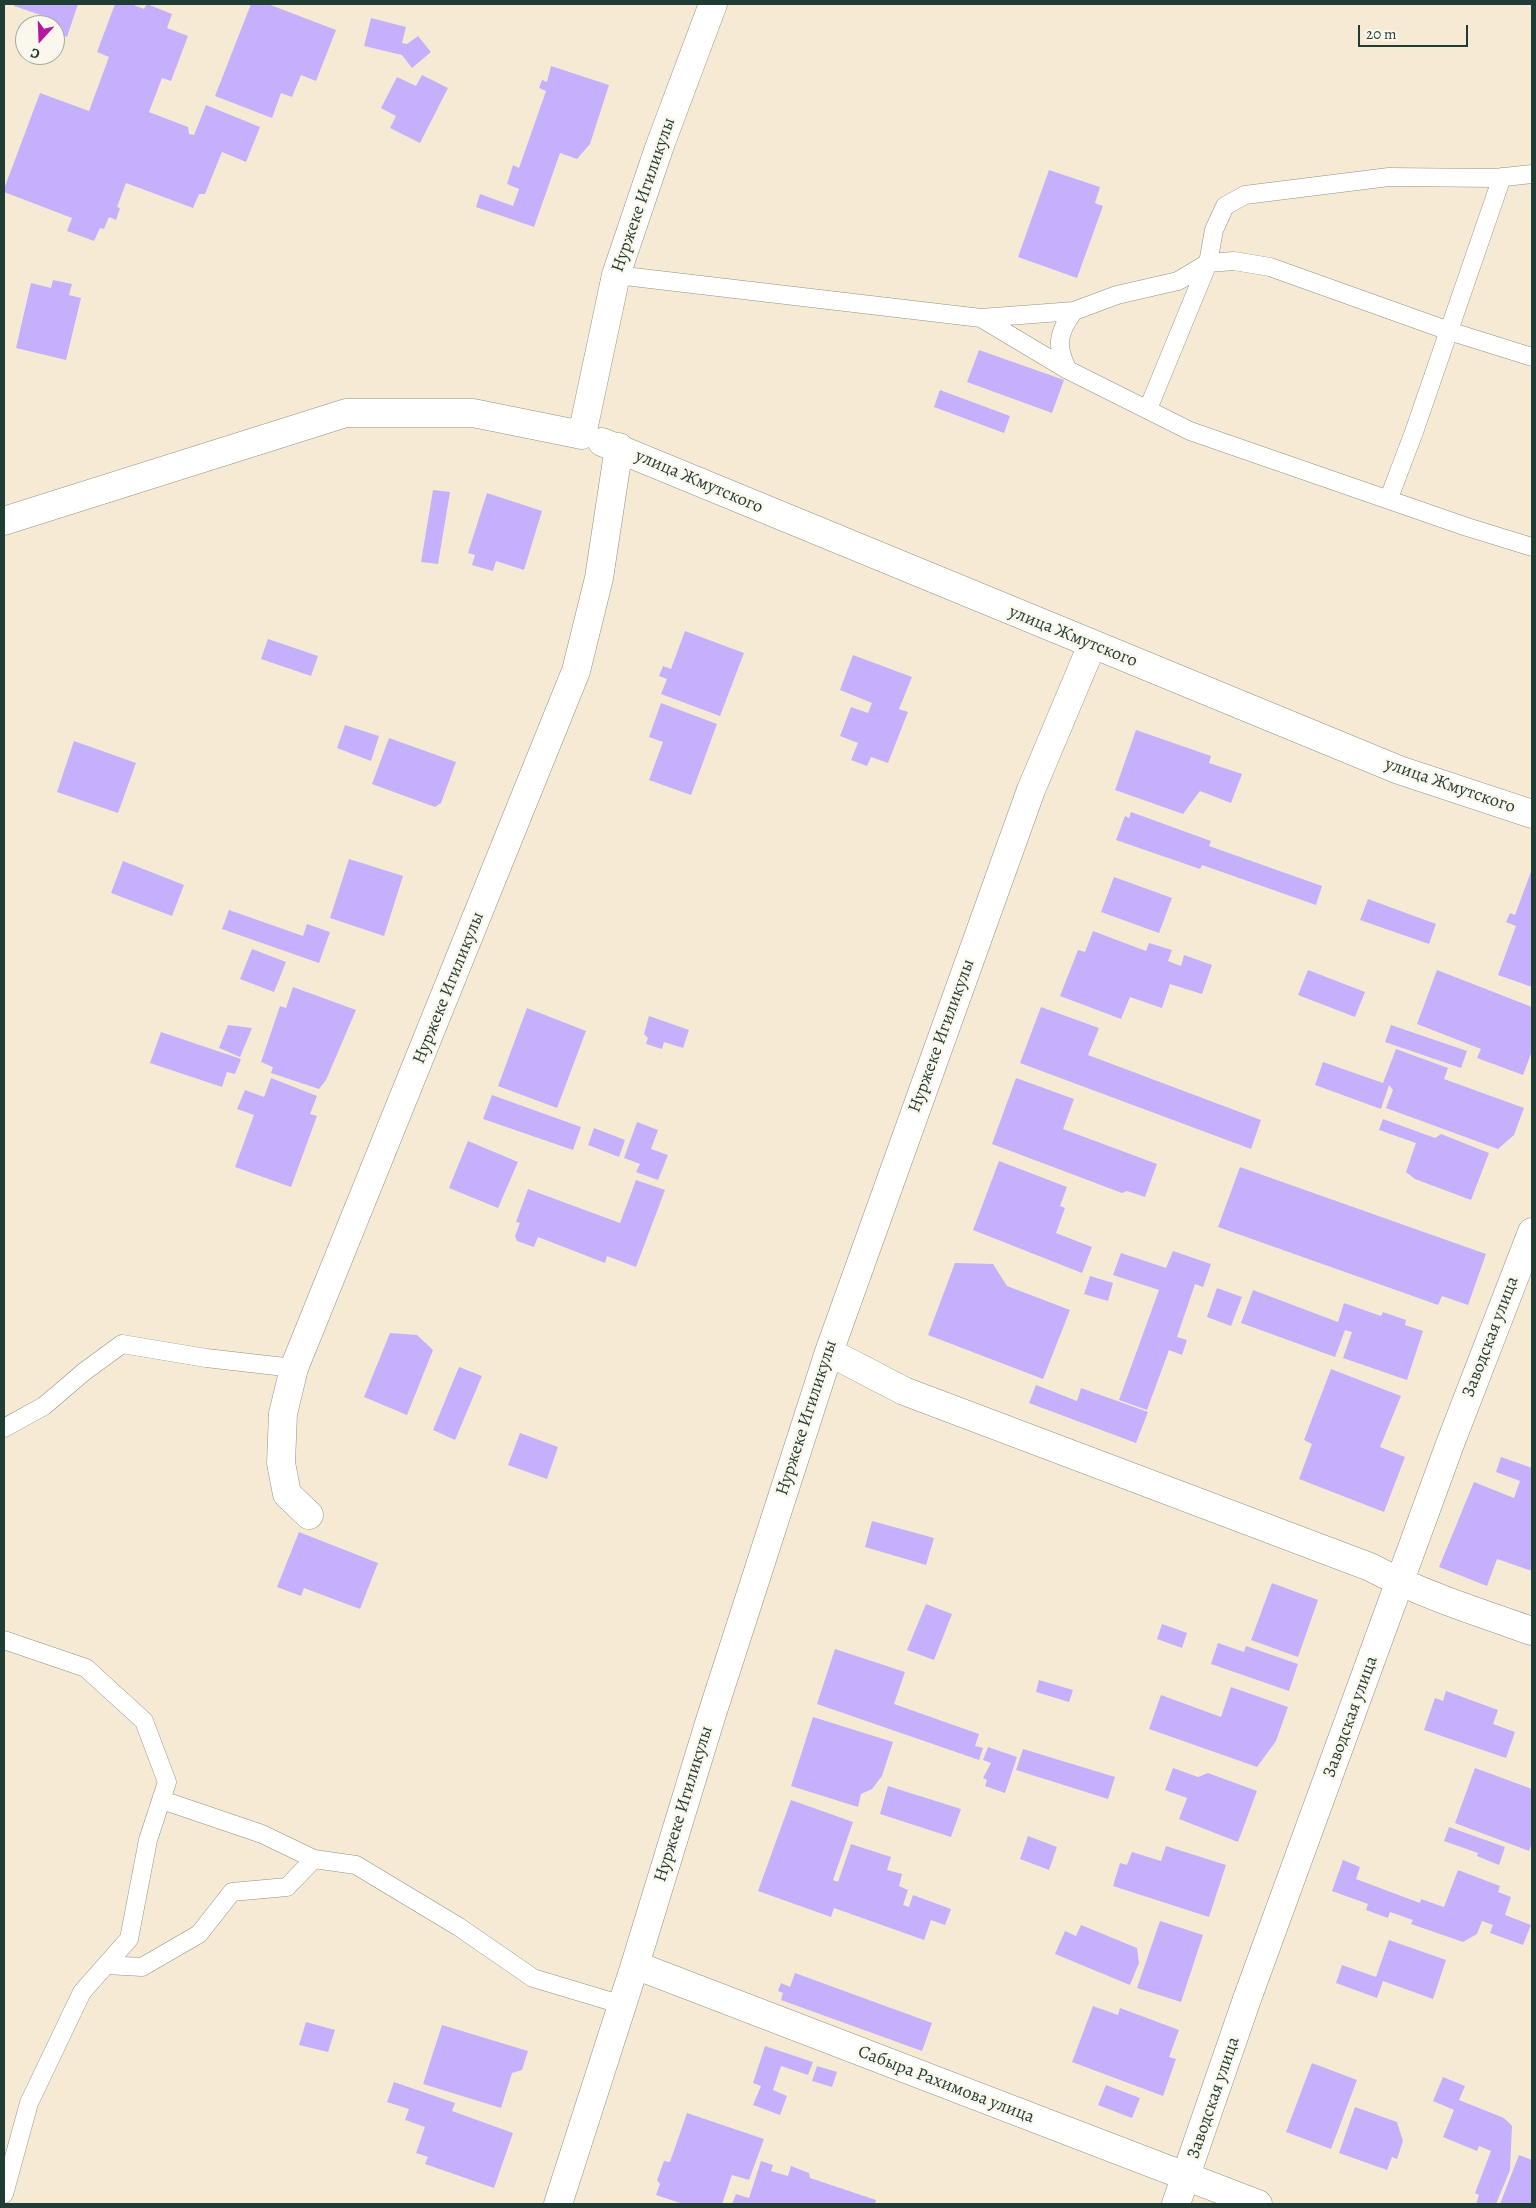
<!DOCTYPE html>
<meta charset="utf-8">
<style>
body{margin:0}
#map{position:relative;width:1536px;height:2208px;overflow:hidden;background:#f7ead5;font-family:Alegreya,serif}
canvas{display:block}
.frame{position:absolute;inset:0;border:5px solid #1f3d34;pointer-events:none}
.north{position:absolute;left:15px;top:15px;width:50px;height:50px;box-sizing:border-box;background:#fbf7ec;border:1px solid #a3ada2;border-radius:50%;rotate:200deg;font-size:14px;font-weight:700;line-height:20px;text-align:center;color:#1f3d34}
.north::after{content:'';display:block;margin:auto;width:18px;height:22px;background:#b5179e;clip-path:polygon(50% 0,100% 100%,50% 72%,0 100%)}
.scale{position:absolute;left:1358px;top:25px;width:110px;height:22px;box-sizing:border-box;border:2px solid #1f3d34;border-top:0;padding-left:6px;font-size:15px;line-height:18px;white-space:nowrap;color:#1f3d34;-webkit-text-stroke:4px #fbf7ec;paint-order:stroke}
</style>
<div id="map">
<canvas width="1536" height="2208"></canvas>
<div class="frame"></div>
<div class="north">С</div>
<div class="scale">20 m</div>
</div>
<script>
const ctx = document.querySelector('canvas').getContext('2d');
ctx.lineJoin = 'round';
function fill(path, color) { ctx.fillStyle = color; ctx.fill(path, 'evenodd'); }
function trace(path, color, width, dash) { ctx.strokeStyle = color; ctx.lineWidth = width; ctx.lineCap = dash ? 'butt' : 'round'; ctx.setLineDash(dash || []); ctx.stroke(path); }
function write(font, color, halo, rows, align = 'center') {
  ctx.font = font + ' Alegreya,serif'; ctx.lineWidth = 5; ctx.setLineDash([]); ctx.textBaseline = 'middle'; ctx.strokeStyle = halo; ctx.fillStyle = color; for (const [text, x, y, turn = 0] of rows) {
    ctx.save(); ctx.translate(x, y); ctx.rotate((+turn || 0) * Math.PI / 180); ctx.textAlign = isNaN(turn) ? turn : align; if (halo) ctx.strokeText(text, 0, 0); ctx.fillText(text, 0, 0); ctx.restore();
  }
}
fill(new Path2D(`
 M15,4H78L67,37L55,33V25H38L41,15L14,6Z
 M115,4H131L144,9L147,4L172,14L167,28L188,36L171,81L162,78L149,112L188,127L189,134L194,135L206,105L260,127L246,162L222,152L205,194H199L193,208L126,183L117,207L120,208L116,220L109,217L104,229L100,228L94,241L67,231L72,218L4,192V189L40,93L89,111L109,57L97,52Z
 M251,4H268L336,30L316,81L301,75L292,97L281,93L272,118L215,96Z
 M371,18L406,27L402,43L407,44L418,36L431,52L412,68L402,55L364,46Z
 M551,66L609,85L590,144L577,159L560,153L534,227L476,207L480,194L513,206L519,189L507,184L513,165L519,168L546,91L539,88L542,80L547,82Z
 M422,75L448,88L420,143L390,128L396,116L381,108L397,77L416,86Z
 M1049,170L1100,187L1095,203L1103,206L1077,278L1018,257Z
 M53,280L72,284L69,295L81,298L66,360L16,348L31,283L51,288Z
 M979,350L1064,380L1052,413L967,382Z
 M940,390L1010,416L1004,433L934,407Z
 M433,490L450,492L438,564L421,562Z
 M487,493L542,511L524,570L496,561L493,571L472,565L475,555L468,553Z
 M685,631L744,653L720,716L661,694L667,679L659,676L663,666L671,669Z
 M268,639L318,656L311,676L261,659Z
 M853,655L912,677L899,709L908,712L888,763L871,757L867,766L851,760L858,743L840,736L851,707L868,713L872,703L840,690Z
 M661,703L717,724L691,795L649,780L663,742L649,737Z
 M345,725L379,736L371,761L337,748Z
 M1136,730L1211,756L1209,763L1242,774L1231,803L1200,791L1183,814L1115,790Z
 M389,738L456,762L441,803L435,807L372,784Z
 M74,741L136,763L118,813L57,792Z
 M1131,812L1211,841L1209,846L1322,886L1316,905L1202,865L1200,869L1116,840L1125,816L1129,818Z
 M349,859L403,876L384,936L330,918Z
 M123,861L184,885L172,916L111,893Z
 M1532,869V987L1498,975L1516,926L1506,922L1510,913L1515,915Z
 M1114,877L1172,898L1159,933L1101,912Z
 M1368,899L1436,924L1429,944L1360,920Z
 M229,910L303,936L307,924L330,932L319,963L222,929Z
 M1093,931L1146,951L1149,943L1172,950L1168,961L1181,966L1184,955L1212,965L1202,994L1170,984L1162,1008L1130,997L1121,1019L1060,996L1078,950L1085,952Z
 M252,949L286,962L274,992L240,979Z
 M1308,970L1365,992L1355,1017L1298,995Z
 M1437,970L1532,1007V1051L1523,1075L1477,1058L1481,1049L1417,1024Z
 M293,987L356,1010L326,1080L319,1089L271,1073L273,1067L261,1062L280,1006L286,1008Z
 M1041,1007L1099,1028L1088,1055L1261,1120L1251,1149L1020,1063Z
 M527,1008L586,1031L557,1108L498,1086Z
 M649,1016L689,1030L683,1048L664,1042L662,1049L646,1044L648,1038L644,1034Z
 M228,1025L252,1028L240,1057L219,1048Z
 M1391,1025L1467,1051L1461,1068L1385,1042Z
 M161,1032L241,1059L235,1074L227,1072L222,1087L150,1063Z
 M1396,1049L1448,1068L1444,1079L1524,1108L1514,1135L1498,1149L1386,1108L1393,1090L1389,1085L1381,1109L1315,1085L1323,1062L1383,1083Z
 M271,1078L317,1096L310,1114L317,1116L291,1187L235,1167L254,1115L237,1109L245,1090L264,1097Z
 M1016,1078L1074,1099L1063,1129L1157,1164L1145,1197L1127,1191L1122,1193L992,1144Z
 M492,1095L581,1127L573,1150L483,1119Z
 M1383,1119L1435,1138L1441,1134L1489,1153L1471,1200L1415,1179L1406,1172L1416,1143L1379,1130Z
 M637,1122L658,1130L651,1149L668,1155L658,1180L636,1172L640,1164L624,1158Z
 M594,1128L625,1140L619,1157L588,1145Z
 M468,1141L518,1162L498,1208L449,1188Z
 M999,1161L1067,1187L1060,1206L1065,1208L1056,1233L1092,1247L1082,1273L973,1230Z
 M1240,1167L1486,1254L1468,1305L1442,1296L1438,1305L1218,1227Z
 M636,1180L665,1190L636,1267L607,1256L605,1263L538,1237L534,1247L517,1241L515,1236L520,1223L516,1222L528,1189L620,1223Z
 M1173,1251L1211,1264L1203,1287L1195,1284L1177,1337L1187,1340L1182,1355L1169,1350L1147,1410L1119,1400L1159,1290L1113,1275L1121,1253L1166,1268Z
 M955,1263L993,1264L1007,1286L1070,1310L1043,1379L928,1335Z
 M1090,1276L1113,1283L1108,1301L1084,1294Z
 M1217,1288L1242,1297L1231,1326L1207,1317Z
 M1253,1290L1338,1322L1344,1303L1381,1316L1383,1312L1406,1320L1405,1325L1423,1331L1407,1380L1343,1358L1352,1332L1345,1330L1335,1357L1241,1323Z
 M390,1333L417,1335L433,1350L407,1415L364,1397Z
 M459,1367L482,1376L455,1440L433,1430Z
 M1331,1369L1401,1396L1380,1447L1405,1457L1384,1512L1299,1479L1312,1444L1304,1440Z
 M1036,1385L1077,1401L1081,1388L1148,1412L1136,1443L1029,1403Z
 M520,1433L558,1447L547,1479L508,1465Z
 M1501,1457L1532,1468V1571L1497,1559L1487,1586L1439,1567L1474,1482L1514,1498L1520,1481L1496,1472Z
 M872,1521L934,1538L926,1565L865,1547Z
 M299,1532L378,1563L360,1609L304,1588L301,1596L277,1587Z
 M1272,1583L1318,1600L1298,1657L1251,1640Z
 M926,1604L952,1614L934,1660L907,1650Z
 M1162,1624L1187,1633L1182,1648L1157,1639Z
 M1218,1643L1244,1652L1246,1646L1298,1664L1289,1691L1211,1664Z
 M835,1649L905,1672L894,1704L979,1734L975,1746L983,1748L979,1760L817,1704Z
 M1039,1680L1073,1690L1069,1702L1036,1692Z
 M1231,1687L1288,1707L1276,1741L1257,1767L1149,1729L1161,1695L1221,1717Z
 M1446,1691L1498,1710L1493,1724L1515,1732L1506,1758L1424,1730L1435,1698L1443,1701Z
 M813,1717L893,1742L882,1776L872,1789L861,1794L858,1807L791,1786Z
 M988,1747L1017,1757L1005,1793L985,1786L987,1780L983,1778L991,1763L983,1760Z
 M1023,1749L1115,1777L1108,1799L1016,1770Z
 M1173,1768L1198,1777L1208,1773L1257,1791L1238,1842L1179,1819L1187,1798L1165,1790Z
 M1475,1768L1532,1789V1843L1529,1851L1455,1823Z
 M888,1786L961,1809L951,1837L880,1814Z
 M791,1800L853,1822L833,1880L838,1882L851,1844L891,1857L887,1870L902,1874L899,1886L908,1890L903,1905L909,1907L913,1895L951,1909L945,1925L931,1920L924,1940L834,1908L831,1917L758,1891Z
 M1449,1827L1505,1847L1499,1865L1477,1856L1478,1853L1444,1841Z
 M1028,1836L1057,1847L1049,1870L1020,1859Z
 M1166,1846L1226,1865L1209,1917L1113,1886L1120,1863L1127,1865L1132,1852L1161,1861Z
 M1343,1860L1360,1867L1356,1879L1420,1903L1421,1899L1444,1907L1458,1870L1500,1886L1498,1892L1511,1897L1505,1915L1531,1925L1523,1945L1490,1933L1493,1925L1482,1921L1477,1934L1463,1942L1411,1924L1413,1920L1390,1912L1388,1918L1366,1910L1368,1904L1332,1891Z
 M1160,1921L1203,1935L1181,2002L1137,1988Z
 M1081,1925L1137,1948L1139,1963L1130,1985L1055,1954L1065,1931L1076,1936Z
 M1389,1940L1446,1960L1433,1999L1383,1981L1377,1998L1336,1983L1342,1965L1376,1977Z
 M795,1973L932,2023L922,2051L781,2000L783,1993L778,1991L781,1983L790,1987Z
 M1093,2006L1118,2015L1120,2008L1179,2030L1169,2057L1176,2059L1163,2096L1072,2062Z
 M306,2022L335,2030L328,2052L299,2045Z
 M442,2025L528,2051L522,2070L512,2073L501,2108L423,2084Z
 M765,2046L813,2062L808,2075L781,2066L773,2090L787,2096L780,2115L753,2105L761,2086L753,2083Z
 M1312,2063L1357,2080L1331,2149L1286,2132Z
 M817,2066L837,2072L832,2087L812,2081Z
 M1443,2077L1465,2086L1459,2100L1504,2118L1512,2126L1510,2170L1496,2204H1476L1479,2195L1475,2193L1491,2151L1479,2146L1477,2151L1443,2137L1454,2110L1433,2101Z
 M394,2082L455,2103L452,2111L513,2133L494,2188L425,2164L428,2157L416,2153L425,2127L405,2120L409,2109L387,2102Z
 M1106,2085L1140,2098L1132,2118L1098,2105Z
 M1355,2107L1397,2122L1403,2141L1397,2159L1392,2157L1387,2170L1339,2153Z
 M687,2113L764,2139L749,2180L732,2175L722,2204H683L656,2195L660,2184L657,2180L664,2161L670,2162Z
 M1519,2155L1532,2160V2204H1500Z
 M761,2161L773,2165L771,2171L788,2176L791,2166L809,2173L810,2178L876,2200L875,2204H732L736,2194L749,2198Z`), '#c5b0fd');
const service = new Path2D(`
 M616,275L981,318L1074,311L1117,295L1178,281L1208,263L1214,230L1225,206L1245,195L1389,177L1495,178L1532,174
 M981,318L1068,370L1190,431L1467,527L1532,547
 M1068,370C1055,346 1058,332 1074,311
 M1148,409L1208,263L1234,261L1270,267L1449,331L1532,357
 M1389,498L1414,432L1502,177
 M4,1428L44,1406L85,1371L122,1344L206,1358L294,1368
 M4,1640L86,1668L144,1721L167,1782L148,1840L129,1939L82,1992L29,2103L4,2194
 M162,1800L262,1834L314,1859
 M106,1965L142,1967L199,1934L232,1892L287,1887L314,1859L356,1865L459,1927L533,1978L623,2005`);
const minor = new Path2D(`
 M602,442L1399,770L1532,814
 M4,521L346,413H473L582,435L616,275L659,148L713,4
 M829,1352L904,1391L1370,1567C1421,1594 1477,1612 1532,1631
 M309,1515L287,1494L281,1463L283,1414L294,1368L576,671L599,578L619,447
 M635,1965L1258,2204
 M558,2204L635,1965L711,1717L829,1352L1031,790L1092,645
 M1176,2204L1247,1999L1450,1444L1532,1232`);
trace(service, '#8b9484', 19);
trace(minor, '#8b9484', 29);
trace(service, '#fff', 18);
trace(minor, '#fff', 28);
write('18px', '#1f3d34', '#fbf7ec', [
 ["Нуржеке Игиликулы",644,195,-71],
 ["улица Жмутского",699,482,23],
 ["улица Жмутского",1073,637,22],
 ["улица Жмутского",1450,786,19],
 ["Нуржеке Игиликулы",449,988,-68],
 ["Нуржеке Игиликулы",942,1036,-70],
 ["Заводская улица",1491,1337,-69],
 ["Нуржеке Игиликулы",807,1418,-72],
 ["Заводская улица",1351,1717,-70],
 ["Нуржеке Игиликулы",684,1804,-73],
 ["Сабыра Рахимова улица",946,2085,21],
 ["Заводская улица",1214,2098,-71]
]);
</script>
